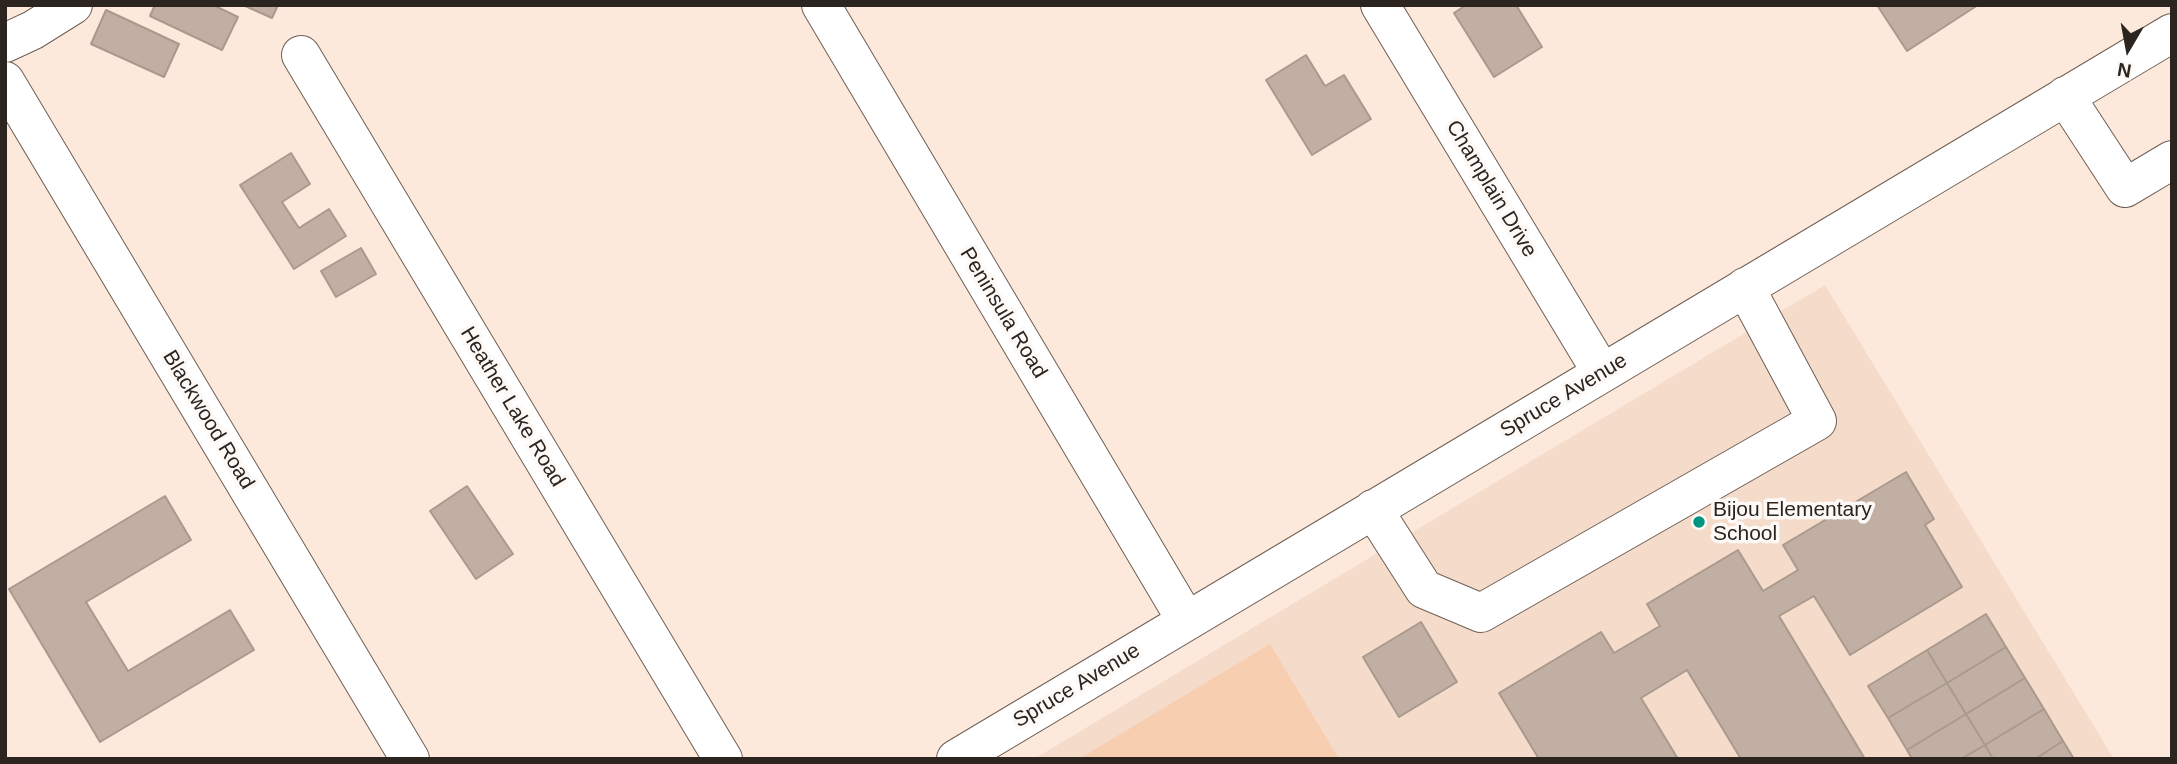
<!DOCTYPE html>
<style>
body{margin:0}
#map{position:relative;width:2177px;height:764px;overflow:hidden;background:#fce9dc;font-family:Arial,sans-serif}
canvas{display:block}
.frame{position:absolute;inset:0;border:7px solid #2b241f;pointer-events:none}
.north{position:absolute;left:2093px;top:14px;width:70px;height:70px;-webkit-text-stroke:5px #fdf9f7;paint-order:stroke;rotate:190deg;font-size:19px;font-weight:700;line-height:28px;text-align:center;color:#2b241f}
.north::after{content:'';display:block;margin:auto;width:24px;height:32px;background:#2b241f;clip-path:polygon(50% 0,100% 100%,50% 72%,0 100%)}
</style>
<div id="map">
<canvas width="2177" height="764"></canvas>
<div class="frame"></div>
<div class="north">N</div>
</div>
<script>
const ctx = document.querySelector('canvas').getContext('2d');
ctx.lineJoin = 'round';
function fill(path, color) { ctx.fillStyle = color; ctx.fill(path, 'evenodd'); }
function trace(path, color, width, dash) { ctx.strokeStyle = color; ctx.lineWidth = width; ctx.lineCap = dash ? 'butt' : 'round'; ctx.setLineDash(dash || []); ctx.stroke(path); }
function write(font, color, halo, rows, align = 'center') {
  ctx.font = font + ' Arial,sans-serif'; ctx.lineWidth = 7; ctx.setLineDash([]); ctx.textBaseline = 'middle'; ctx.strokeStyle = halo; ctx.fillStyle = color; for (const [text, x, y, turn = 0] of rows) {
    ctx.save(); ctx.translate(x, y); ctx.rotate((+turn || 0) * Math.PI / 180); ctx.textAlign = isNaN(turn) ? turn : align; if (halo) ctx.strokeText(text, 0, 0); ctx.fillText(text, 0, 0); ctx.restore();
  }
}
fill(new Path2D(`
 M1825,285L2114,759H1034Z`), '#f5dbca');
fill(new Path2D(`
 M1270,644L1339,759H1079Z`), '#f8ceb0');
const building = new Path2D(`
 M155,5H213L238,17L222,50L150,16Z
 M243,5H278L272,18Z
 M1466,5H1516L1542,47L1494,77L1454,13Z
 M1877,5H1978L1907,51Z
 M106,10L179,44L164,77L91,44Z
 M1306,55L1325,86L1344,75L1371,119L1312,155L1266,80Z
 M291,153L310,184L282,202L299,228L329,209L346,236L294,269L240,185Z
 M361,248L376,274L336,297L321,271Z
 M1906,472L1934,519L1925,525L1962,587L1850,655L1814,596L1779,616L1865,759H1741L1687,670L1641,698L1678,759H1539L1499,693L1601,632L1614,653L1660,626L1647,604L1738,550L1763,591L1798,570L1783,545Z
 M467,486L513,554L476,579L430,511Z
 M165,496L191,540L86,602L128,671L230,610L254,650L100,742L9,589Z
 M1986,614L2006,647L1947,683L1927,650Z
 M1421,622L1457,682L1399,717L1363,657Z
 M2006,647L2025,678L1966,714L1947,683Z
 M1927,650L1947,683L1888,718L1868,686Z
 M2025,678L2044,709L1985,745L1966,714Z
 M1947,683L1966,714L1907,750L1888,718Z
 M2044,709L2063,741L2035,759H1993L1985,745Z
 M1966,714L1985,745L1961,759H1912L1907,750Z
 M2063,741L2074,759H2035Z
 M1985,745L1993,759H1961Z`);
fill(building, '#c1afa3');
trace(building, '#aa998d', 2);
const minor = new Path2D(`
 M821,5L1186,620
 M1380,5L1602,373
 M5,43L33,30L73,5
 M301,55L723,759
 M5,81L410,759
 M2065,96L2125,188L2172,160
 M1373,509L1424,589L1481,613L1817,421L1745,287
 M956,759L2172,33`);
trace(minor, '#6f5f54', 40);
trace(minor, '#fff', 38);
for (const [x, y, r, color] of [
 [1699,522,7,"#019483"]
]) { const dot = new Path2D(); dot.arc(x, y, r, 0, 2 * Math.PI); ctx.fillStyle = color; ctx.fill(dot); trace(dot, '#fdf9f7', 2.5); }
write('21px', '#2b241f', '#fdf9f7', [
 ["Champlain Drive",1491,189,59],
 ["Peninsula Road",1003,313,59],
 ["Spruce Avenue",1564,396,-31],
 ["Heather Lake Road",512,407,59],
 ["Blackwood Road",208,420,59],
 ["Spruce Avenue",1077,686,-31]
]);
write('21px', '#2b241f', '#fdf9f7', [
 ["Bijou Elementary",1713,510],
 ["School",1713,534]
], 'left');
</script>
